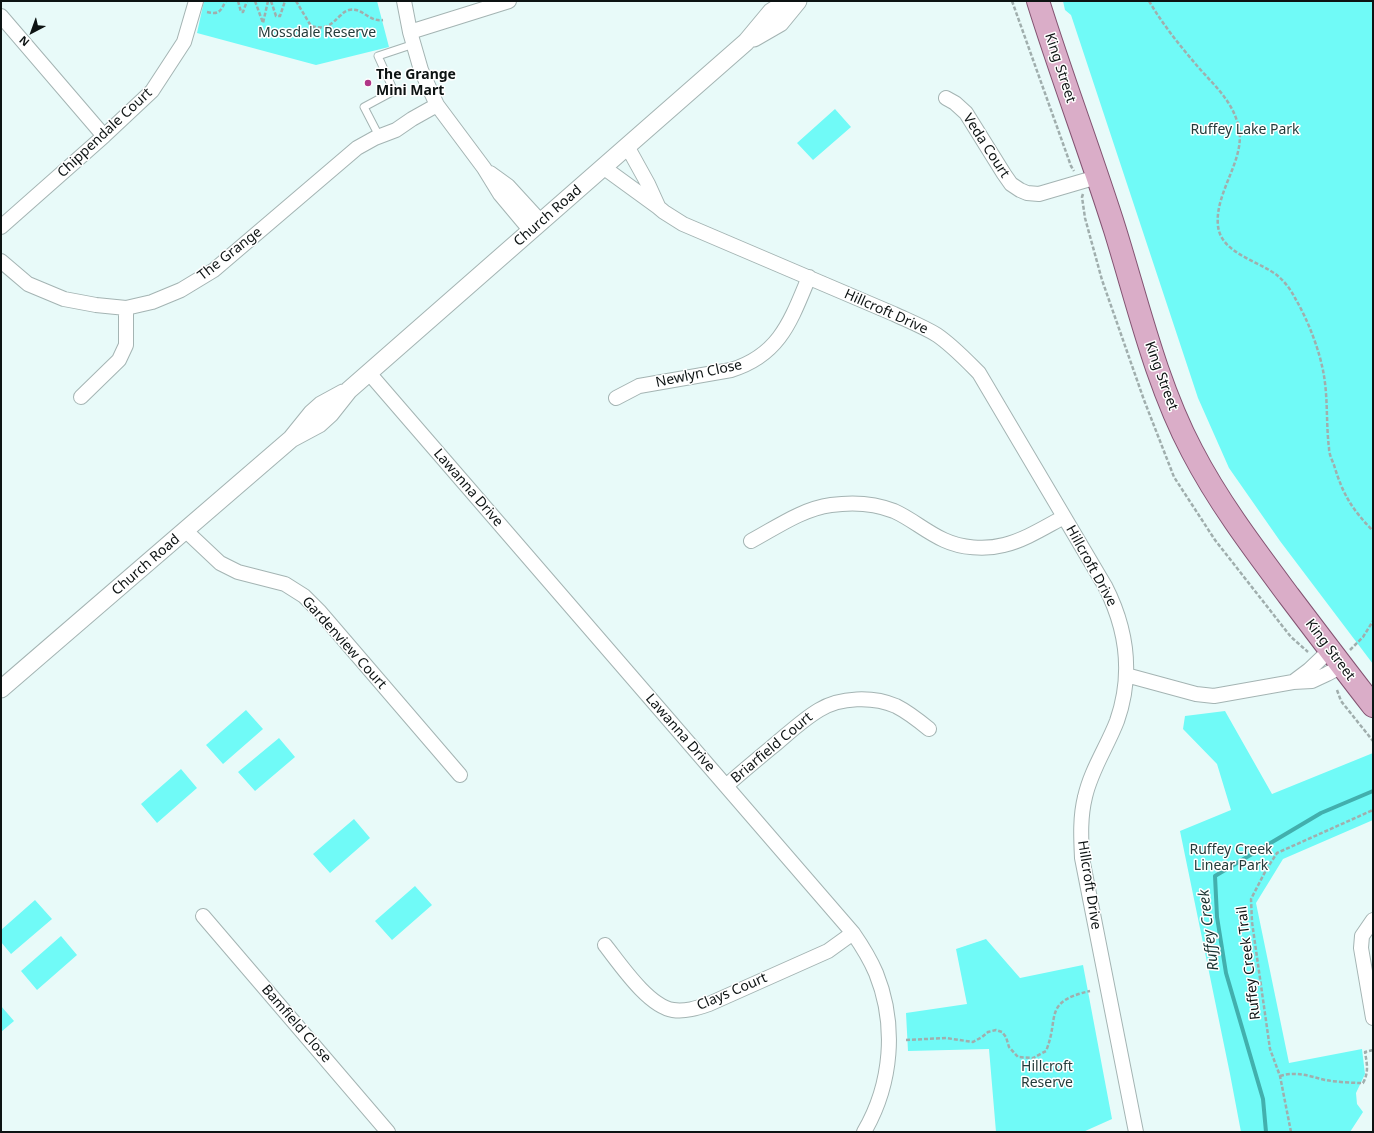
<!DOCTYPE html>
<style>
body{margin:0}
#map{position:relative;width:1374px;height:1133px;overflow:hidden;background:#e8faf9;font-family:"Noto Sans",sans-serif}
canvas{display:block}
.frame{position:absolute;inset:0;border:2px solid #0d1313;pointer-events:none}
.north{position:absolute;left:12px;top:12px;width:40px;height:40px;-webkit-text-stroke:3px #fff;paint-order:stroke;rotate:221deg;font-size:11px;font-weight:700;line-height:16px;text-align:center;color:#0d1313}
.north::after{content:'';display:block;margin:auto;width:14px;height:18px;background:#0d1313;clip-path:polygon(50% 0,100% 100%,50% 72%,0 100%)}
</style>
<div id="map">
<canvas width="1374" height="1133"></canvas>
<div class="frame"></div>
<div class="north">N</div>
</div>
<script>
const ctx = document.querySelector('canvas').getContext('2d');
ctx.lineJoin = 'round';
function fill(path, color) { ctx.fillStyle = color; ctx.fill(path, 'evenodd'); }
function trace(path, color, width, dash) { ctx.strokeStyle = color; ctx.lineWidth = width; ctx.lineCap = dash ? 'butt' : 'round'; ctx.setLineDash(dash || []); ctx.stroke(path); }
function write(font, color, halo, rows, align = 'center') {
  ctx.font = font + ' "Noto Sans",sans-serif'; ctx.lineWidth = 3; ctx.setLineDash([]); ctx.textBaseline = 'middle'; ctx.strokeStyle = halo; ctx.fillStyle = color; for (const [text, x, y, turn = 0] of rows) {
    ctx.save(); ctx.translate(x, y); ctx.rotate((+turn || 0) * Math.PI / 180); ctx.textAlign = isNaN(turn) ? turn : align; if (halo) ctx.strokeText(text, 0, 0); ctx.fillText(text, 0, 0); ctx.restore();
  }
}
fill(new Path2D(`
 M204,1H377L389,47L316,65L197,33Z
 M1063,1H1373V664L1280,541L1229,468L1198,398L1071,15L1065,10Z
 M835,109L851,127L813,160L797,143Z
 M246,710L263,729L223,764L206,745Z
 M1225,711L1272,794L1373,753V820L1283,859L1256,903L1289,1063L1362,1049L1365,1074L1356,1093L1357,1104L1363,1112L1350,1132H1241L1230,1074L1180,831L1231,810L1217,764L1183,729L1185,716Z
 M279,738L295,757L255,791L238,772Z
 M181,769L197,788L157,823L141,804Z
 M354,819L370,838L330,873L313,854Z
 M415,886L432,905L392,940L375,921Z
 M35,900L52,919L11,954L1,942V930Z
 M61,936L77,955L37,990L21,971Z
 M986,939L1020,978L1083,965L1112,1119L1083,1132H996L989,1049L908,1051L906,1013L967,1004L956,949Z
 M1,1006L14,1021L1,1032Z`), '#70faf7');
trace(new Path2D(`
 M1266,1132L1263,1099L1226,973L1217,917L1215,876L1321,813L1373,791`), '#42afad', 4);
const service = new Path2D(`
 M379,136L364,107L392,92V87L378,56L414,44`);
const minor = new Path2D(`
 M404,1L410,32L421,70L437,105L484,168L500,194L531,231
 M1,16L104,136
 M410,32L509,1
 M946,98L955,103L966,113L1004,174L1011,184L1020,190L1027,193L1039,194L1097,177
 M627,146L648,184L658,206
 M603,167L658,207L664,212L683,224L894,314C909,321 924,327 937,335C953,346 966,360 979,373L1105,586C1127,629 1133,675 1117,721C1107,747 1091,770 1085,797C1080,817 1081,837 1082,858L1136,1132
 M490,173L508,186L541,222
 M1,227L104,136L152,91L184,42L196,1
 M1,261L28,284L64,299L96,305L126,308L152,302L181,290L214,270L357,148L375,138L396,130L412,119L437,105
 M369,373L853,933C862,946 870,959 876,973C897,1025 892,1084 864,1132
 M81,397L119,360L126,345V308
 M616,398L639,386L731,370C780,355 791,320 809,277
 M186,531L220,563L238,572L285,584L304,596L320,612L460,775
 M751,541C777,527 802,509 831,505C852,502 874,503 894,511C912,519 926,532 944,540C961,548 985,550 1004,545C1025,540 1045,527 1064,517
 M1126,675L1196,694L1214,696L1293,682L1312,681L1327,674L1342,666
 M1293,682L1309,670L1330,650
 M726,786C743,771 760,757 778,742C791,731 804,719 819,710C840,697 873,696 896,706C908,712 918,720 929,729
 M203,916L388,1132
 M1373,920L1362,936L1361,948L1373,1018
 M605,945C620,964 648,1006 673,1010C685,1012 697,1008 709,1004L828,951L853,933`);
const tertiary = new Path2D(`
 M754,38L780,23L798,1
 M291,439L319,424L330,414L349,390L746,42L771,12L788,1
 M1,689L291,439L312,413L321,405L343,393`);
const primary = new Path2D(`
 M1038,1C1062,78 1091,154 1115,230C1138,304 1156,383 1192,451C1219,503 1254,549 1289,596C1317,633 1345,670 1373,706`);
trace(service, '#a4b4b3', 9);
trace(minor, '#a4b4b3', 16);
trace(tertiary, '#a4b4b3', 19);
trace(primary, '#825371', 24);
trace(new Path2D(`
 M238,1L241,12H243L247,1
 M255,1L263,23L268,1H270
 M271,1L276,16H280L285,1
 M296,1L311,26C327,30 330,25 341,15C343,13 345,11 349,10C363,7 368,22 383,20
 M1012,1L1071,166L1074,171
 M1149,1C1163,25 1181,47 1199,68C1214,85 1230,99 1237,121C1250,156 1214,190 1218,226C1221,254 1260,261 1278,276C1285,282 1291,290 1295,298C1308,320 1320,351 1324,376C1328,400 1326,424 1329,448C1329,454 1332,460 1334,465C1343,495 1352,509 1373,531
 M207,12C220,15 220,11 226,1
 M1083,194L1082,197L1085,218L1102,280L1144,400L1174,477L1215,540L1291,637L1308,652
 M1350,650L1363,637L1373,621
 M1337,690L1341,701L1373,741
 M906,1040L946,1038L973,1042L982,1037L988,1032L996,1030L1002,1032L1006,1037L1009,1047L1018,1057L1033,1058L1046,1051C1060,1017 1042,1002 1090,991
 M1280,1076C1296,1071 1309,1076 1325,1080C1337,1082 1351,1083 1363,1083C1369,1072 1367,1064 1365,1052L1373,1050
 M1291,1132L1280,1076L1270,1049L1252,922L1251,899L1266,870L1277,853L1373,810`), '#a0aead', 2.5, [4, 2]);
trace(service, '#fff', 7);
trace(minor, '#fff', 14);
trace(tertiary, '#fff', 17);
trace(primary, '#daadc8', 22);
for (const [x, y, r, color] of [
 [368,83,4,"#b03688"]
]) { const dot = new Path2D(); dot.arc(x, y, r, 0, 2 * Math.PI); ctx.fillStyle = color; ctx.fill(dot); trace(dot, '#fff', 1.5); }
write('14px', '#243c3b', '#fff', [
 ["Mossdale Reserve",317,33],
 ["Ruffey Lake Park",1245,130],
 ["Ruffey Creek",1231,850],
 ["Linear Park",1231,866],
 ["Hillcroft",1047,1067],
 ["Reserve",1047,1083]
]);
write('14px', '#0d1313', '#fff', [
 ["King Street",1060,68,72],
 ["Chippendale Court",105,133,-43],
 ["Veda Court",986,146,57],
 ["Church Road",548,216,-41],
 ["The Grange",230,254,-38],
 ["Hillcroft Drive",886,312,24],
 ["Newlyn Close",699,374,-12],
 ["King Street",1161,376,70],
 ["Lawanna Drive",468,488,49],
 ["Church Road",146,565,-41],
 ["Hillcroft Drive",1091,566,61],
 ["Gardenview Court",344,643,48],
 ["King Street",1330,650,53],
 ["Lawanna Drive",680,733,49],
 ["Briarfield Court",772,748,-40],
 ["Hillcroft Drive",1089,885,81],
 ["Ruffey Creek Trail",1249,963,-97],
 ["Clays Court",732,992,-23],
 ["Bamfield Close",296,1024,49]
]);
write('bold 14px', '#0d1313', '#fff', [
 ["The Grange",376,75],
 ["Mini Mart",376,91]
], 'left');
write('italic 15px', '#193231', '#fff', [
 ["Ruffey Creek",1209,930,-97]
]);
</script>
